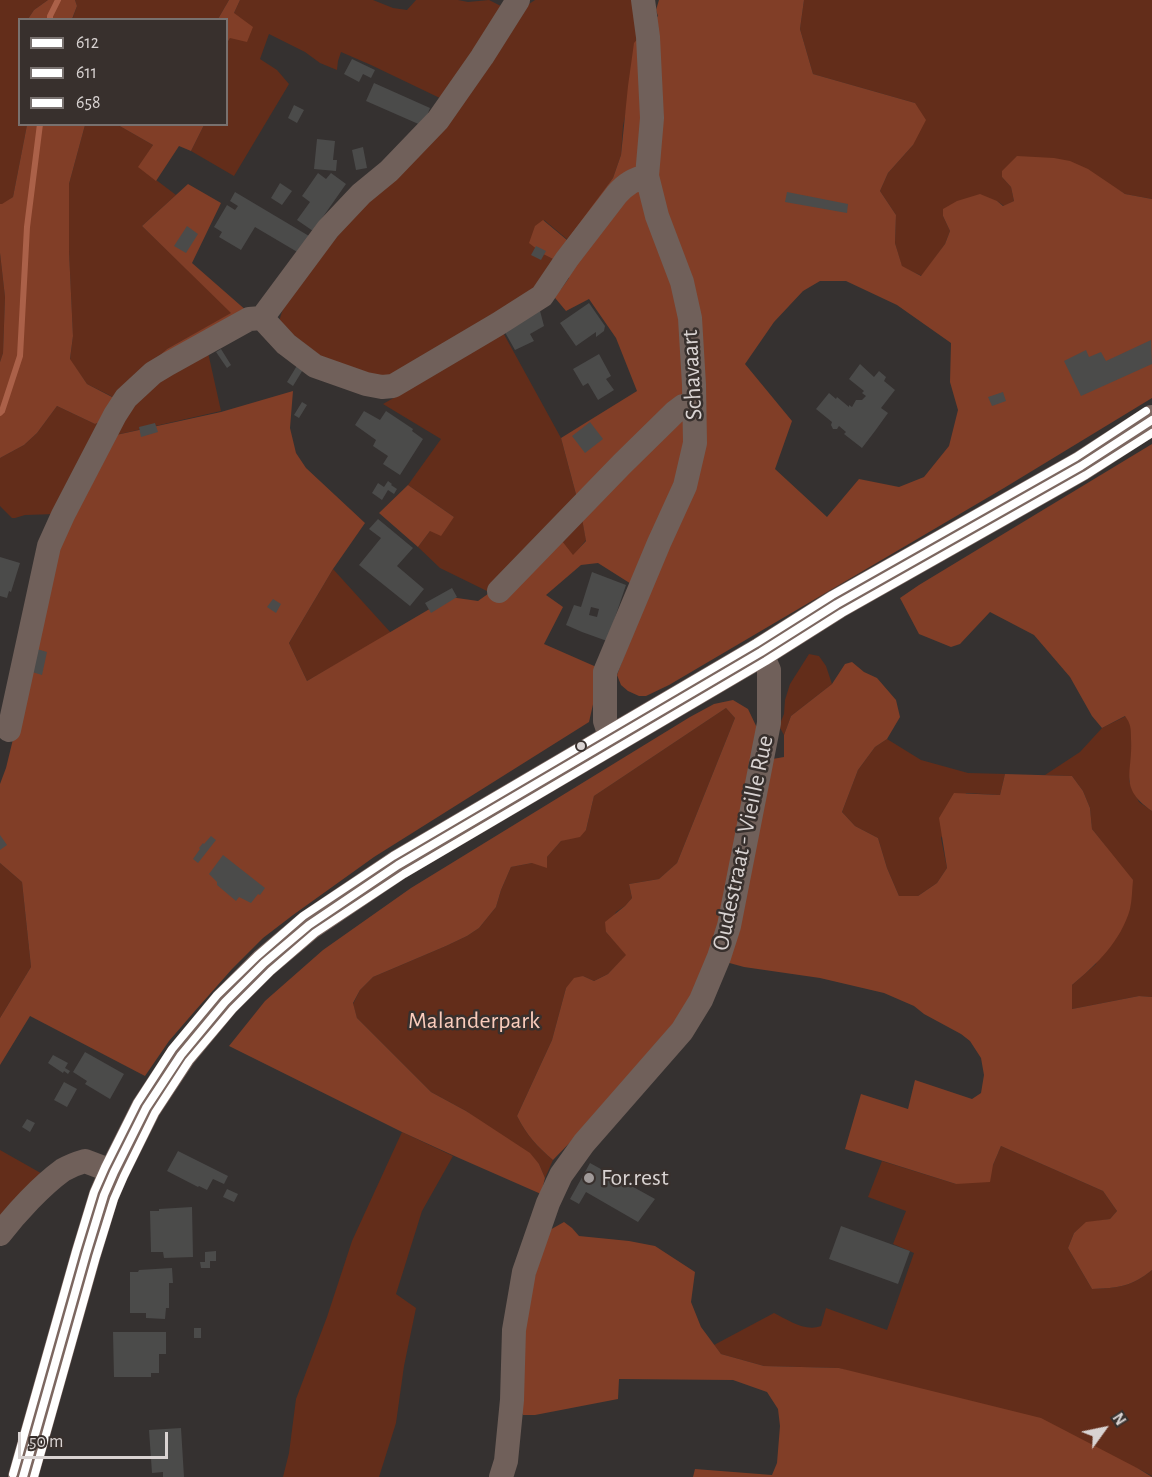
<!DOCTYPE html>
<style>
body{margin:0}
#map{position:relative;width:1152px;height:1477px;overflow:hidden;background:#353130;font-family:"Alegreya Sans",sans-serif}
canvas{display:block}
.legend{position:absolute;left:18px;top:18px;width:210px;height:108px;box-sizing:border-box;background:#38302d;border:2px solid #78716f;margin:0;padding:8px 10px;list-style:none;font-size:18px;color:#d9d3d2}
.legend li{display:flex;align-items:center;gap:12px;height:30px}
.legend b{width:30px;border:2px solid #78716f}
.north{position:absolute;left:1074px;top:1399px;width:60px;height:60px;-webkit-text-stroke:4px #38302d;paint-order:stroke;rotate:57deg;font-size:16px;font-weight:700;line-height:24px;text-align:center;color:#d9d3d2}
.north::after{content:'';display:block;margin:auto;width:21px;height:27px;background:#d9d3d2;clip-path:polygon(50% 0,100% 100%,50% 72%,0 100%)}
.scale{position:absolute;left:18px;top:1432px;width:150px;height:27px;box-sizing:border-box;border:3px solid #d9d3d2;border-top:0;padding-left:8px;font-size:18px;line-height:21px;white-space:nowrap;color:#d9d3d2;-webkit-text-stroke:4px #38302d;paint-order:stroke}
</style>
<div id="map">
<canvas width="1152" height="1477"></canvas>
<ul class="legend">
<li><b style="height:8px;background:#fff"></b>612</li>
<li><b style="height:8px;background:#fff"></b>611</li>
<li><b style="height:8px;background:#fff"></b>658</li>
</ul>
<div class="north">N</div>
<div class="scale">50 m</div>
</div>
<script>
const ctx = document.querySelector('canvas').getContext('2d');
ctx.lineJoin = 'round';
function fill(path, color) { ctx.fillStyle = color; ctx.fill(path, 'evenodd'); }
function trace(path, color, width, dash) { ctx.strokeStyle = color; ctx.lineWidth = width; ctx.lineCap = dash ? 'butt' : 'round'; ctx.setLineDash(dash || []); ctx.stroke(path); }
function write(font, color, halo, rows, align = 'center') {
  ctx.font = font + ' "Alegreya Sans",sans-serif'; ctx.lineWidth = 5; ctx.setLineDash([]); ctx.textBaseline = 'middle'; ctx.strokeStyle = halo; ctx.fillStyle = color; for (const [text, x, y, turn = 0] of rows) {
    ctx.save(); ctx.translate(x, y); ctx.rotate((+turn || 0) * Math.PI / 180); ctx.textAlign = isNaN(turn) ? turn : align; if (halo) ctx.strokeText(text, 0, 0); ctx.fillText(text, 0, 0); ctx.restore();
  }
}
fill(new Path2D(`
 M0,0H48L34,10L28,19L20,20V124L27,125L13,197L2,205L0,204Z
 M75,0H229L218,19L72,20L77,6Z
 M240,0H373L393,8L407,10L416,0H458L468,2L489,0L507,9L444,100L371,65L341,52L338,61L337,70L320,63L305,52L269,34L260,59L277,70L289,84L234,176L191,151L204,125L226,124L227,43L230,38L234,13Z
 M535,0H633L642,34L623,126L621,155L613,178L568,240L544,220L543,254L555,260L545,284L389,381L341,372L279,324C282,301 300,284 313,266L529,4Z
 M804,0H1152V199L1125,194L1107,183L1002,177L1011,187L1014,201L1004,206L997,201L943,216L950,231L945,244L922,276L902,267L895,243L896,215L880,191L888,173L913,145L915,103L813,74L800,29Z
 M85,125H118L153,145L139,167L176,195L142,226L232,313L167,349L113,397L87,384L70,360L73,336L69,251V184Z
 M0,253L5,297L3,353L0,362Z
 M500,327L561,438L581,513L586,540L573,556L491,593L440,568L418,547L430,531L454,517L408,485L441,439L383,404L411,388Z
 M207,348L221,411L107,437L135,396Z
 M57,406L95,424L103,421L56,514L25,515L15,518H12L0,506V458L24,445L37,433Z
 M333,569L391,633L307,681L289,643Z
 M809,654L819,656L826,666L832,684L791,716L784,735L779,726L784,714L785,700L790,684Z
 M726,708L735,718L677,863L659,879L629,884L632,898L625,906L616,912L606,932L627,955L608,974L594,981L583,976L566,988L552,1040L517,1116C527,1136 537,1146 553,1160L545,1178L539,1164L466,1111L431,1092L357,1018L353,1004L360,990L373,977L446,946L467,936L479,928L496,907L501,890L511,867L532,863L547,857L561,841L586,830L594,796Z
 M1126,716L1131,723L1132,752L1129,781L1139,802L1152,811V997L1139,996L1072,1009V985L1096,964L1107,848L1092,829L1090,808L1083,791L1072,776L1045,775L1080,752L1102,728Z
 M887,739L921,760L968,773L1005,774L1000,795L966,793L941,838L947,868L937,883L918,896H899L887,868L878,838L855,826L842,812L858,770L875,747Z
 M0,863L22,882L31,967L0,1018Z
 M402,1132L453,1156L422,1211L396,1294L416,1308L404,1366L396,1423L379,1477H283L289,1453L296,1399L327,1317L352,1241Z
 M1001,1146L1103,1191L1117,1211L1110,1219L1086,1223L1074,1233L1068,1248L1092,1289C1118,1288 1131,1287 1152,1270V1476L1139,1469L839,1368L764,1366L721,1354L714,1345L774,1313C788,1320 805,1332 821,1326L826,1308L887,1330L914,1253L893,1244L906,1211L868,1197L882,1161L956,1184L993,1165Z
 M0,1150L46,1176L0,1223Z`), '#632d1a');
fill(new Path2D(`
 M48,0H75L77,6L72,19H28L34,10Z
 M229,0H240L234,13L253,27L247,42L230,38L227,43L226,20L218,19Z
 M659,0H804L800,29L813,74L915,103L926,120L913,145L888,173L880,191L896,215L895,243L902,266L921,276L945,244L950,231L943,216V209L957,201L980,194L997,201L1003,206L1014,201L1011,187L1002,177V171L1017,156L1054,158L1070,161L1088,169L1125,194L1152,199V398L1004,488L669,685L646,696H639L628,691L621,685L617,675L647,594L598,563L581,565L546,595L563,607L544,644L601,669L589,722L374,857L293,915L263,938L232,969L194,1012L169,1041L145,1076L30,1016L0,1065V1018L31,967L22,882L0,863V784L6,768L24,694L54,553L107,437L221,412L293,391L290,428L296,453L306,468L365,523L333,569L289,643L307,681L450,597L478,601L562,541L573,555L586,541L581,513L561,438L637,391L616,338L589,299L566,311L551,293L561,289L569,278L555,260L543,254L529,243L535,226L543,220L567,240L613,178L621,155L628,86L634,43L658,16L656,10ZM820,281H846L897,305L951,343L950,382L958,410L949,446L924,477L899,487L859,479L827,517L775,469L792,421L745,364L774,322L803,291Z
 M27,125H85L69,184V251L73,336L70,359L87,384L112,397L167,349L231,313L142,226L188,184L221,203L192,263L248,312L103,421L95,424L57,406L37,433L24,445L0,458V362L3,353L5,297L0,253V204H2L13,197Z
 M118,125H204L191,151L179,146L156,181L138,167L153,145Z
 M1152,444V811C1118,787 1133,774 1131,739C1131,729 1131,724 1125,716L1102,728L1092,716L1070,677L1034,635L990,612L960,644L951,647L919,634L900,598L919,585Z
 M408,485L454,517L441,536L430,531L418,547L379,513Z
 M852,662L864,672L877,678L896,700L900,717L887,739L875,747L858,770L842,812L855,826L878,838L887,868L899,896H918L937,883L947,868L939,818L954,793L1000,795L1005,774L1072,776L1083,791L1090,808L1092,829L1133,880C1132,890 1132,900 1130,909C1121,941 1097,964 1072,985V1009L1139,996L1152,997V1270C1131,1287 1118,1288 1092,1289L1068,1248L1074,1233L1086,1222L1110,1219L1117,1211L1103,1191L1001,1146L993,1165L990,1182L956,1184L845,1149L861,1094L908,1109L915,1080L972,1099L981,1093L984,1075L981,1058L970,1041L961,1034L924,1014L914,1006L884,993L820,978L744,967L715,959L677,1019L612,1099L553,1160C537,1146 527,1136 517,1116L552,1040L566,988L574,978L583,976L594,981L608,974L626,955L606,932L605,922L625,906L632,898L629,884L659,879L677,863L735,718L726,708L594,796L586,830L580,837L561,841L547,857V868L532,863L511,867L501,890L496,907L479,928L467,936L446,946L373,977L360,990L353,1003L357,1018L431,1092L466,1111L530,1153L539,1164L545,1178L541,1194L459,1158L402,1132L229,1046L265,1001L323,950L411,888L690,717L714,704L733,700L748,709L758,730L761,761L784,757V735L791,716L832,684L845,664Z
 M564,1222L572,1228L579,1236L629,1241L655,1246L695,1272L691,1302L701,1327L721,1354L764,1366L839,1368L1041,1418L1139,1469L1152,1477H693L695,1469L772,1475L777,1463L780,1426L778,1409L767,1392L733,1380L619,1379L618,1399L535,1415H523L516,1402L519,1331L548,1231Z`), '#813e27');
trace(new Path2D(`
 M50,20V16L58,0
 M0,413L2,411L20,356L27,227L40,124`), '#ab6149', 6);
fill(new Path2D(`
 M352,59L375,70L371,78L363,74L359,82L344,74Z
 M374,83L430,108L423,126L366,101Z
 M294,105L304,110L297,123L288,118Z
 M317,139L335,141L333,160H337L336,171L314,169Z
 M363,147L367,168L356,170L352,150Z
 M318,173L326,179L331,173L346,184L313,231L297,220L310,202L302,196Z
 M280,183L292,191L282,205L271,198Z
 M235,192L309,236L299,253L255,227L241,250L219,237L222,232L214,227L227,205L235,210L238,206L230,201Z
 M787,192L848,204L847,213L785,202Z
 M187,226L198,234L186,253L174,246Z
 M536,246L546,251L541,260L531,255Z
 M589,303L605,326L604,331L596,337V332L576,346L560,323Z
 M539,307L544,326L530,334L534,341L515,350L502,327Z
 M1151,340L1152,364L1081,396L1064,361L1086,350L1089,357L1101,352L1106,361Z
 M221,349L231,365L227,368L216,352Z
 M599,354L611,376L606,379L614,390L598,400L588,383L583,386L573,369Z
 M298,364L304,368L293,386L287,382Z
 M860,364L874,377L879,371L886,377L884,381L895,390L881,408L888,413L875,431L862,448L844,434L846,432L839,426L837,429H833L831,425L832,422L816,409L829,393L836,399L837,397L849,407V405L852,407L856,400H862L866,396L862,393L864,391L849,379Z
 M1003,392L1006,401L992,406L988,397Z
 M302,402L307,405L299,418L294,415Z
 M364,411L380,420L386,411L413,429L412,431L423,439L400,475L383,464L388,456L373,446L376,440L355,425Z
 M590,422L603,439L585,453L572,436Z
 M155,423L158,432L141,437L139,427Z
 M388,481L392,484L391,485L397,489L394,494L388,490L382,500L372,493L378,483L384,487Z
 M378,519L413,548L397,566L424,589L410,606L359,565L381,538L369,529Z
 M0,557L20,563L11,592L9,591L7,598L0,596Z
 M592,572L626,585L607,641L582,632L566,625L574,605L581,607ZM591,607L599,609L597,617L589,615Z
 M452,588L457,597L431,613L425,603Z
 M273,599L281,604L276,613L267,607Z
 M37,649L47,652L42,675L32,672Z
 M0,835L7,845L0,850Z
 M211,836L216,840L198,863L193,859L200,849L199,848L203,843L204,844Z
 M223,855L265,888L260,895L258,894L251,903L239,897L236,901L217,885V882L209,874Z
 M85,1052L124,1074L110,1099L85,1084L87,1081L73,1072Z
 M53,1055L68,1063L65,1068L70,1071L68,1074L64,1071L63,1073L48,1063Z
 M64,1082L77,1089L67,1107L54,1100Z
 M27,1119L35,1123L30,1132L22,1127Z
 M178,1151L228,1176L224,1184L213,1179L207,1190L199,1186L198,1187L167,1171Z
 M590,1163L655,1199L638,1222L586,1192L579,1204L570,1199Z
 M227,1189L238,1194L234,1202L223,1197Z
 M192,1207L193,1257L164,1258L163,1252H151L150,1211H159V1209Z
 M841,1226L910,1251L898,1284L829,1259Z
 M216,1251V1261H210V1268H201L200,1262H205V1252Z
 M172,1268L173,1283H169V1308H166L165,1319L146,1318V1313H130V1272H138L139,1270Z
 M194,1328H201V1338H194Z
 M113,1332H166V1354H159V1373H151V1377H114Z
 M181,1428L184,1477H163V1472L152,1473L149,1430Z`), '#4b4b4a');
trace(new Path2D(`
 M262,318L286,344L315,366L366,384L382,387L393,386L498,324L542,296L567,259L617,194C626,184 634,179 647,176
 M499,591L622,464L675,412L683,406L694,404
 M9,730L49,546L63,515L115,415L126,398L153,373L168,364L249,319L262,318L328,229L361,194L389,171L438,120L482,57L518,0
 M611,739L605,721V672L659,543L685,486L695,443L694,385L690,318L682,282L657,216L647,176L652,118L648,37L643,0
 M0,1234C16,1213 41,1186 63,1170C70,1166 78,1163 85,1161L114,1172
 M501,1477L506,1461L512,1400L514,1330L524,1272L548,1203L561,1175L584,1143L682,1031L701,1000L719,957L729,926L769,723V670L761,652`), '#70605a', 24);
trace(new Path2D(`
 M23,1477L86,1254L104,1195L114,1172L146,1108L181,1055L225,1002L264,963L309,925L398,865L761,652L837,604L1081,466L1152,420`), '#7c6760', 30);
trace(new Path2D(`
 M23,1477L86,1254L104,1195L114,1172L146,1108L181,1055L225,1002L264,963L309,925L398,865L761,652L837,604L1081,466L1152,420`), '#fff', 8);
trace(new Path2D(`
 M34,1477L96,1257L114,1199L124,1176L155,1113L189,1061L233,1009L271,971L315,933L404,874L766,661L842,613L1086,475L1152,433`), '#fff', 8);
trace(new Path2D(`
 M13,1474L76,1251L94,1192L105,1167L137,1103L172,1049L217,995L257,956L303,916L393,856L756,643L832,595L1076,457L1146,411`), '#fff', 8);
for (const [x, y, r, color] of [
 [581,746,5,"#d9d3d2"],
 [589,1178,6,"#a09a99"]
]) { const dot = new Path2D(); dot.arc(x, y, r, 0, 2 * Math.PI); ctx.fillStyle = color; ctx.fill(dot); trace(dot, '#38302d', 2); }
write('24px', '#d9d3d2', '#38302d', [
 ["Schavaart",692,375,-93],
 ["Oudestraat - Vieille Rue",743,843,-78]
]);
write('24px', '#faccbc', '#38302d', [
 ["Malanderpark",474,1021]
]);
write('24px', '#d9d3d2', '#38302d', [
 ["For.rest",601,1178]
], 'left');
</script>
